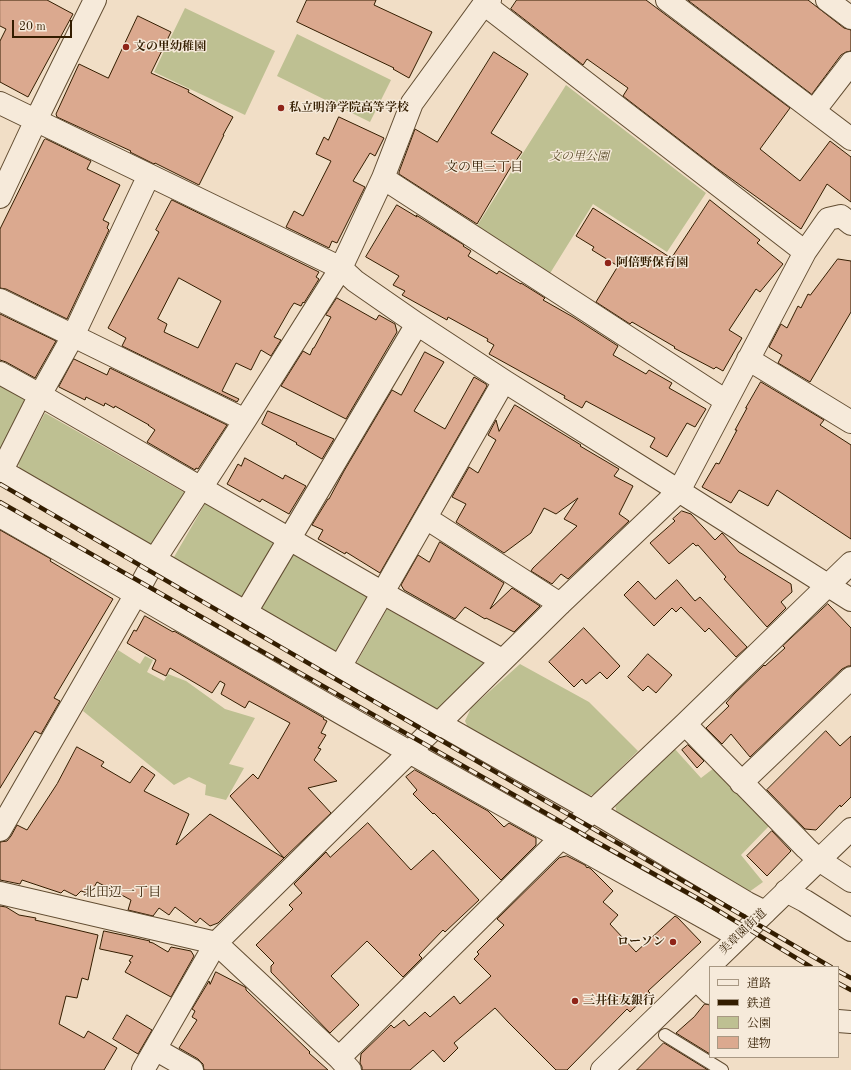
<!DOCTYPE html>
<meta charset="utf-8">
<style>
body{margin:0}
#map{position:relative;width:851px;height:1070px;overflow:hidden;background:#f1dec6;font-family:"Old Standard TT","Noto Serif JP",serif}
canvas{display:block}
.legend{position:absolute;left:709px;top:966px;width:130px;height:92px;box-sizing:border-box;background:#f6eada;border:1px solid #a89883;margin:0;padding:5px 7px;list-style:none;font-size:12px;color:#331d00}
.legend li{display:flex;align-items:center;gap:8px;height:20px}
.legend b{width:20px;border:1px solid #a89883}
.scale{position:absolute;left:12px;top:20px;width:60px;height:18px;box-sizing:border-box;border:2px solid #331d00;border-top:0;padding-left:5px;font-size:12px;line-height:14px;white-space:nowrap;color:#331d00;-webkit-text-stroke:3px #f6eada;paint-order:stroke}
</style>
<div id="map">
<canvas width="851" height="1070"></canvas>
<ul class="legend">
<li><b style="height:5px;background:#f6eada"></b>道路</li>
<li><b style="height:5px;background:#331d00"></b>鉄道</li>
<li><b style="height:11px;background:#bec092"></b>公園</li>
<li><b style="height:11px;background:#dba98f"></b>建物</li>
</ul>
<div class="scale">20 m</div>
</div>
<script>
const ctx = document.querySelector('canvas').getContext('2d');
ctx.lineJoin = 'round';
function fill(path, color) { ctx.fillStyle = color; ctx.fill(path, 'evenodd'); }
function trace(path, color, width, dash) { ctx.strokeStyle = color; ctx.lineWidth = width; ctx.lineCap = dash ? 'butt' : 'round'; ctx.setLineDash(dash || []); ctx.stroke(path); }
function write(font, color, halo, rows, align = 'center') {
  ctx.font = font + ' "Old Standard TT","Noto Serif JP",serif'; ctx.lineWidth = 3; ctx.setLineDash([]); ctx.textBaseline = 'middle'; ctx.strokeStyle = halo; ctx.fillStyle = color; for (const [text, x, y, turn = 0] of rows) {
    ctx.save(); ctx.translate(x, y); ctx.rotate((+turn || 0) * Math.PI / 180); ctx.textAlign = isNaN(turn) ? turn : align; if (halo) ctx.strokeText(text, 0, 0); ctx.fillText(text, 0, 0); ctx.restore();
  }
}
fill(new Path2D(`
 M185,8L275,51L245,115L154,72Z
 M297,34L391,80L370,122L277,76Z
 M566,85L706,193L667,252L593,204L549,275L475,229Z
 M0,385L32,403L0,466Z
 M45,413L187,494L153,549L23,476L18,464Z
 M206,502L278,542L246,601L176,566L174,557Z
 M294,552L373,597L342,654L331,655L265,617L262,607Z
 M387,609L487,665L437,712L360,670L357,662Z
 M118,650L140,664L145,656L153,660L147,672L164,681L168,674L186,681L225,709L255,718L229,764L244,768L226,800L205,795L206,785L189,777L174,785L83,711Z
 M520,664L589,702L638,751L594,794L584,797L469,730L465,721L471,708Z
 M674,748L701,778L714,768L769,826L741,855L763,882L749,892L617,816L615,804Z`), '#bec092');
const building = new Path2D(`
 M0,0H47L73,14L28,97L0,82V41L6,29L0,26Z
 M307,0H376L374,5L432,32L409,78L393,69L394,68L297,22Z
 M517,0H646L790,108L760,149L800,181L830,141L851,157V202L827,184L801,229L715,167L623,96L628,88L587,59L583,65L511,9Z
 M688,0H808L844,28L851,30V51L846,52L841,55L812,94Z
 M138,16L171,32L151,73L189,90L188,92L233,117L223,135H224L199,185L155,163L154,164L130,152L131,151L57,117L56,114L79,64L108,78Z
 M494,52L528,74L491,133L522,152L513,165H512L477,224L399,174V172L415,129L437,142Z
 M339,117L384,138L375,156L370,153L353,181L365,187L337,243L332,241L329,248L286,227L294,211L303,216L331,161L316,154L324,137L328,140Z
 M46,139L91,161L87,169L120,185L103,220L109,223L107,228L109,230L67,319L6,289L0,288V229L44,140Z
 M172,200L319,272L316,277L319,279L304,303L303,302L301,306L294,303L290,309L274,337L281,340L271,356L261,350L251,370L236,363L222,391L239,399L237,402L122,346L126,338L108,328L159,232L156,230ZM179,278L221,301L198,348L164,332L167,324L158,319Z
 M710,200L760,240L757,243L783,264L760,292L756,289L729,330L742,338L723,371L716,367L714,369L674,348L675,347L632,322L630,324L596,302L618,266L592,250L594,247L576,236L593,208L671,258Z
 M397,205L417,217L416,215L464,245L463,246L471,251L468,256L497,274L499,271L521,284V283L545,298L543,300L573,317L618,346L613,355L646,374L649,370L672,383L669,388L706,409L695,427L687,423L667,457L650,447L655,438L586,401L582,408L564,398L565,396L489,354L494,345L487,341L488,339L448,317L447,320L402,295L405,291L393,285L399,276L366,257Z
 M838,259L851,261V312L810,382L778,363L782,355L769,347L781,324L787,328L798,306L801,308L808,294L810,295Z
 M337,298L376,320L379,315L395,324L397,332L346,419L281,386L303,351L310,355L313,348H314L331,317L326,315Z
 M0,314L56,341L35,378L6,362L0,360Z
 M425,352L444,362L414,411L445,429L474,377L486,384L487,386L380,573L346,552L345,554L318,539L323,530L312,525L328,499H329L344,471L392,390L401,395Z
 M74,359L107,375L110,368L227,425L198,469L196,468L195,470L147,442L155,430L148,425H149L115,406L114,408L105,403L104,406L86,397L85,400L59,387Z
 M761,382L824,420L820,425L851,445V539L777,490L768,506L739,490L731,503L702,487L716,463L719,464L737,430H735L747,408H746Z
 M515,405L581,445L580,446L619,469L614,476L633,486L619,514L629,521L568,579L561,574L552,584L531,571L533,568L577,526L564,519L578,498L556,514L544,508L531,533L504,553L456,522L466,504L452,497L469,467L478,473L496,440L488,435L496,420L499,431Z
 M268,411L334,439L322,459L296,444L297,443L262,424Z
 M245,458L283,479L285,475L306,486L289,514L262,499L260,502L227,484L238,464L241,466Z
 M682,511L691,514L715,540L722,533L739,552L791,584L792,592L781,602L786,608L767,627L724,579L726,577L698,545L696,546L693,543L669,564L650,543L675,521L673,519Z
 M0,530L51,559L50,561L113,599L54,698L60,701L41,734L35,731L0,788Z
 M440,542L504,583L490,609L512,588L540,606L514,632L486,618L485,619L465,607L455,619L404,590L401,585L418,555L429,562Z
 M677,580L695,601L700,597L747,647L736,657L709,628L705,632L681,607L676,612L672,608L654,626L624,595L638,581L655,599Z
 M828,604L851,628V666H848L842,669L750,757L731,734L722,744L706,728L729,706L726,703L734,694L764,665L765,666L785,648L783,646Z
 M145,616L173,632L174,631L324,718L323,719L327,721L321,733L326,735L318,748L321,749L314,760L337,781L308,788L331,813L284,858L230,796L253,774L258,779L290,723L249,701L245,708L221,694L225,684L220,681L212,693L170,668L166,676L152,669L156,660L127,643L134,630L136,631Z
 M584,628L620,666L607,679L600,672L586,684L582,679L574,687L549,662Z
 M648,654L672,675L656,693L648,686L643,691L628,677Z
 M826,731L840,746L851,736V797L841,807L840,805L816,830L805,829L767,790Z
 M688,745L704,761L697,768L682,750Z
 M77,747L104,762L101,766L130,783L142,766L155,775L144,791L189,814L176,845L210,814L284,858L218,923L210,926L200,918L196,923L175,907L169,915L159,908L153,916L128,910L131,900L97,882L90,894L81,891L76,896L64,890L61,893L22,880L20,884L0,880V842L7,841L11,836L17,825L27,830L57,784Z
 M415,770L488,811L504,827L509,823L536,838V845L501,880L434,813L433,814L413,794L417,790L406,777Z
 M368,823L411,870L433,850L479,900L445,932L443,930L419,955L422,958L403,977L367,941L331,976L359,1005L330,1033L271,972V966L274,963L256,945L293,909L289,905L302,893L294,884L326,852L330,857Z
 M772,831L791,851L767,876L747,856Z
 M567,856L585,865L587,868L588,867L591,869L613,891L603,902L618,915L610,924L636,952L675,916L678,918L701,942L648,991L650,993L630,1012L627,1009L567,1070H556L508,1022L495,1008L454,1043L458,1048L444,1062L433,1050L410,1070H362V1067L360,1063L361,1054L391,1025L394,1028L404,1020L409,1026L425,1012L430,1017L454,996L460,1004L491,976L474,959L479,954L477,952L504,925L497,919L559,858Z
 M0,906L6,907L19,915L36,918L35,920L98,935L88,980L82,978L77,998L66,996L59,1024L84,1038L88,1031L117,1048L104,1070H0Z
 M104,931L150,941L149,942L153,943L168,952L171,947L191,951L194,956L171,997L125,972L131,962L129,961L133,956L100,949Z
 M216,972L245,987L246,988V990L310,1052L309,1053L328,1070H204L203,1064L198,1059L179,1048L197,1020L192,1017L195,1011L192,1009L209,981L210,984Z
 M705,1004L710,1005V1054L676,1033L694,1017Z
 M127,1015L152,1030L138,1054L113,1039Z
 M664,1043L708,1070H637Z`);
fill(building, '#dba98f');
trace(building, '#331d00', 1);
const service = new Path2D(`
 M665,1035L722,1070`);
const minor = new Path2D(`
 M667,0L851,139
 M827,0L851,18
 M484,4L805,252
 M0,103L341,268L355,281L417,324L504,381L660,479L851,600
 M814,111L851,63
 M383,178L726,401
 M0,197L36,120
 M0,300L245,420
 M748,359L851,422
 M0,373L40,395L383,593L502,660
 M0,470L340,667L593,811L747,903L765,912
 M0,474L40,395L73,336L149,175
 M0,516C137,594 273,675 411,753C520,815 629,876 739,937
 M426,518L560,604
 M246,612L417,324
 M340,667L504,381
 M685,724L806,848L819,860L851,881
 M741,783L851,678
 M0,830L136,594L155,559L245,420L341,268L383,178L412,103L484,4L490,0
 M786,891L805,901L851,930
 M0,893L216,943L339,1058L350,1070
 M696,979L710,993
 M838,1021L851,1022
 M155,1049L192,1070
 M339,1058L561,838L593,811L685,724L851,563
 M143,1070L216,943L560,604L679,491L805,252L828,219L841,216L851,224`);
const tertiary = new Path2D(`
 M36,120L95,0
 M602,1070L851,829`);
trace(service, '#624d32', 14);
trace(minor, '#624d32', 24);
trace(tertiary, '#624d32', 24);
trace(service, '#f6eada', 12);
trace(minor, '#f6eada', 22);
trace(tertiary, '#f6eada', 22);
const rail = new Path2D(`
 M0,484L831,967
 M0,502L586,836L699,899L811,967
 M838,971L851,978
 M838,983L851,990`);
trace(rail, '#331d00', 4.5);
trace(rail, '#f6eada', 3, [9]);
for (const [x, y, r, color] of [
 [126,47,4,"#8f2418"],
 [281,108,4,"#8f2418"],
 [608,263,4,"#8f2418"],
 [673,942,4,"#8f2418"],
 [575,1001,4,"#8f2418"]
]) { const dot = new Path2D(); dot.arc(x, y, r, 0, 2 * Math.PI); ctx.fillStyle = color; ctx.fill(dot); trace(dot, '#f6eada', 1.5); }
write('bold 12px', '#331d00', '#f6eada', [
 ["文の里幼稚園",134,47],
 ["私立明浄学院高等学校",289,108],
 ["阿倍野保育園",616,263],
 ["ローソン",665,942,"right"],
 ["三井住友銀行",583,1001]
], 'left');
write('italic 12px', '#5d4e2c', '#f6eada', [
 ["文の里公園",579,157]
]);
write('12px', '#331d00', '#f6eada', [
 ["美章園街道",743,932,-44]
]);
write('13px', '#331d00', '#f6eada', [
 ["文の里三丁目",484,168],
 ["北田辺一丁目",122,893]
]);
</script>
